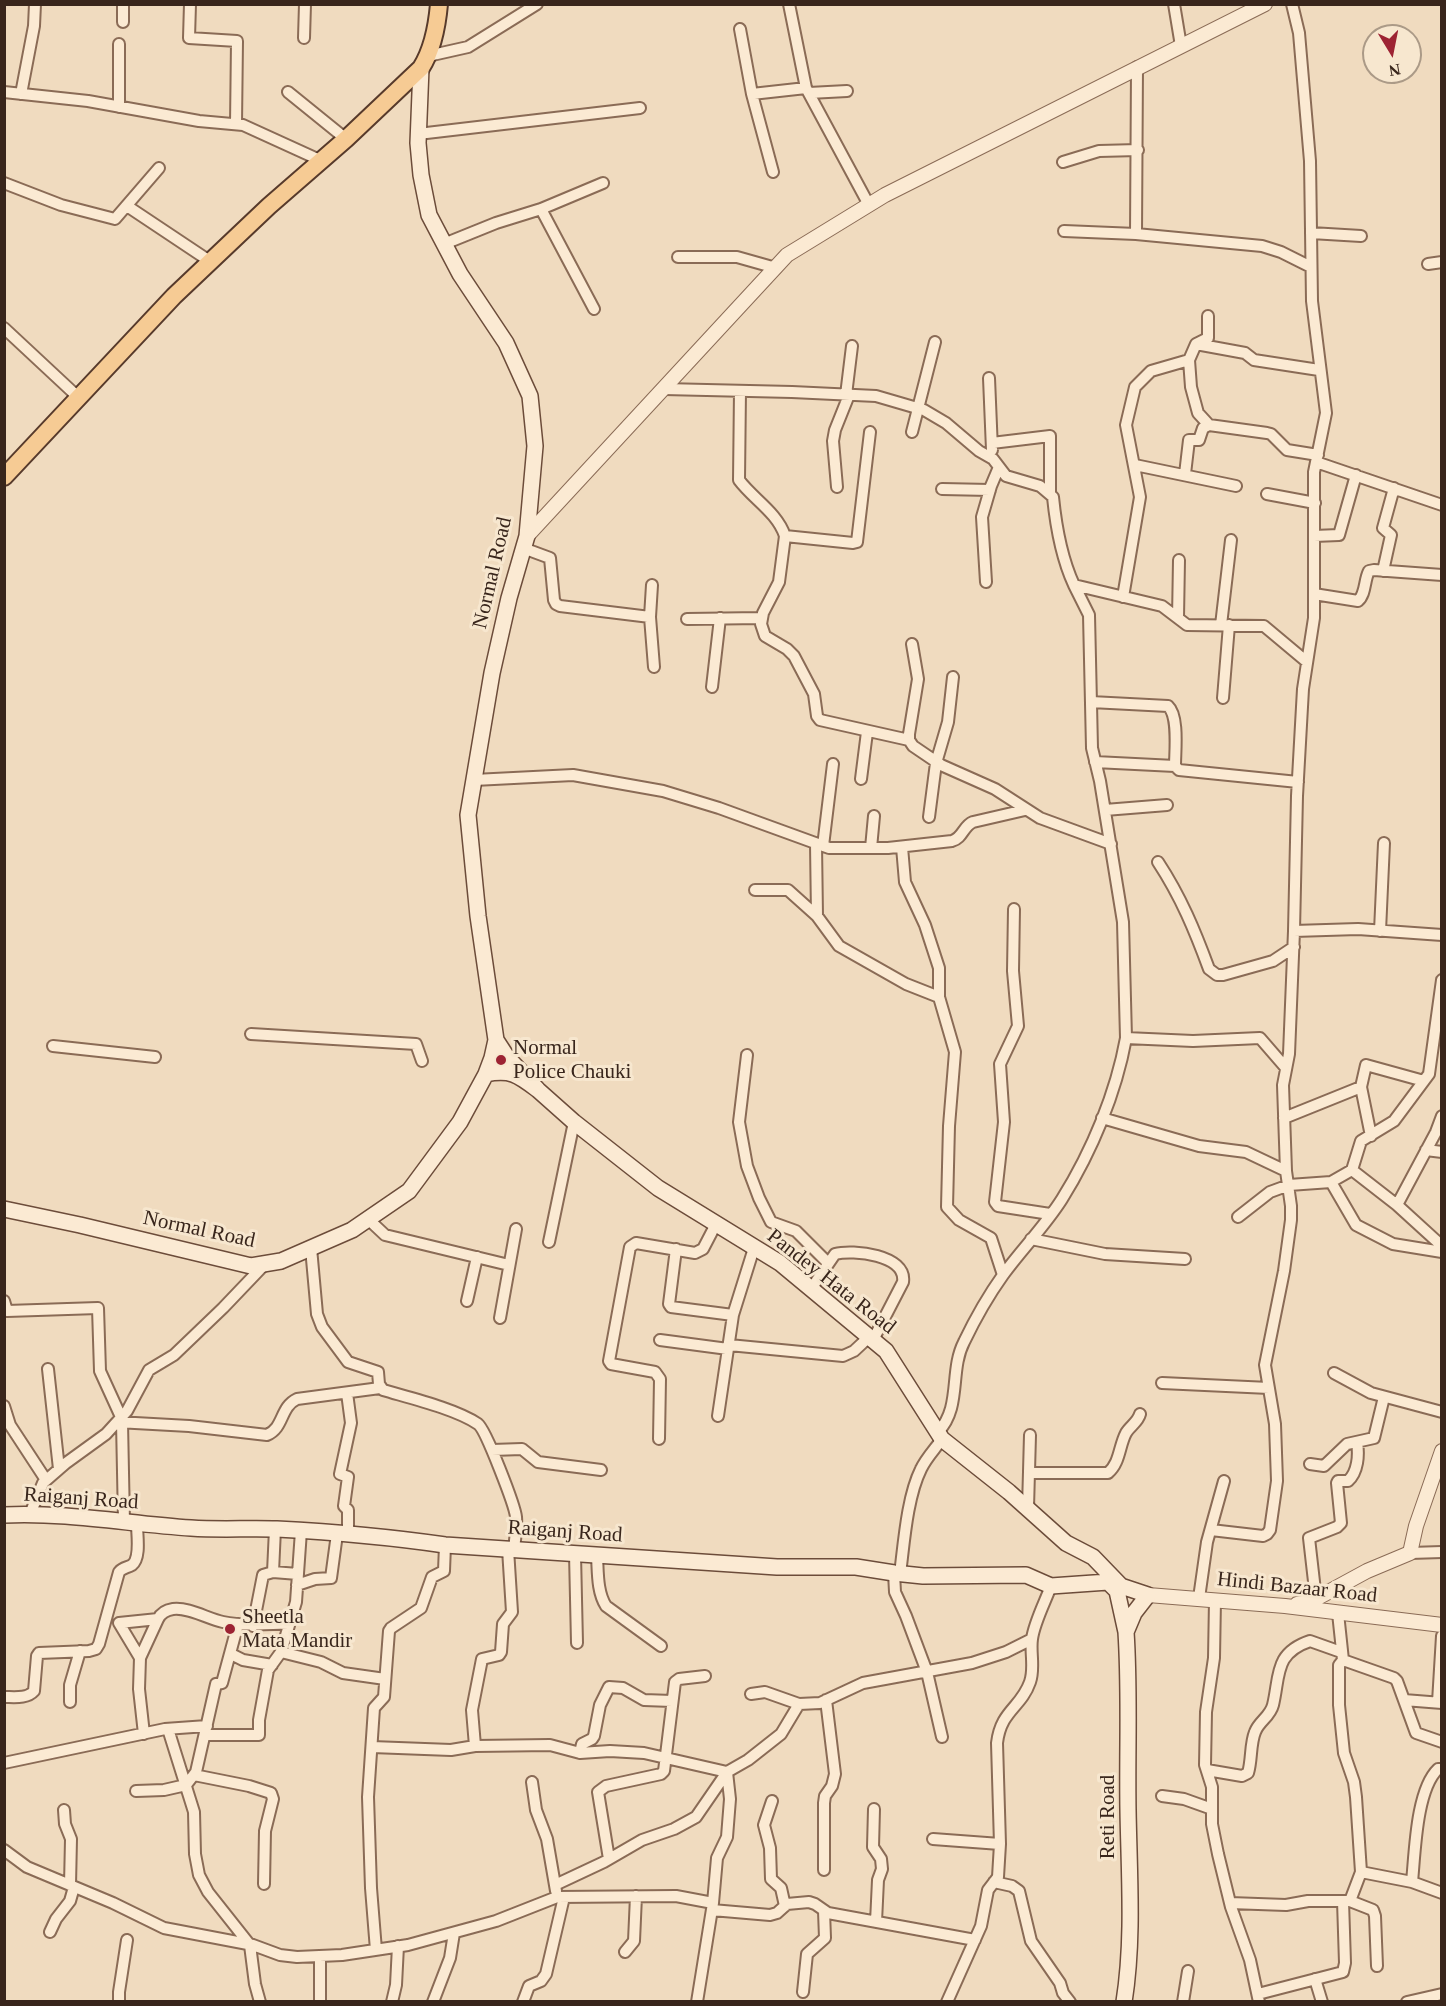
<!DOCTYPE html>
<style>
body{margin:0}
#map{position:relative;width:1446px;height:2006px;overflow:hidden;background:#f0dbbf;font-family:"Times New Roman",serif}
canvas{display:block}
.frame{position:absolute;inset:0;border:6px solid #39261c;pointer-events:none}
.north{position:absolute;left:1362px;top:24px;width:60px;height:60px;box-sizing:border-box;background:#f7e7cf;border:2px solid #ab9a87;border-radius:50%;rotate:170deg;font-size:16px;font-weight:700;line-height:24px;text-align:center;color:#39261c}
.north::after{content:'';display:block;margin:auto;width:21px;height:27px;background:#9d2333;clip-path:polygon(50% 0,100% 100%,50% 72%,0 100%)}
</style>
<div id="map">
<canvas width="1446" height="2006"></canvas>
<div class="frame"></div>
<div class="north">N</div>
</div>
<script>
const ctx = document.querySelector('canvas').getContext('2d');
ctx.lineJoin = 'round';
function trace(path, color, width, dash) { ctx.strokeStyle = color; ctx.lineWidth = width; ctx.lineCap = dash ? 'butt' : 'round'; ctx.setLineDash(dash || []); ctx.stroke(path); }
function write(font, color, halo, rows, align = 'center') {
  ctx.font = font + ' "Times New Roman",serif'; ctx.lineWidth = 6; ctx.setLineDash([]); ctx.textBaseline = 'middle'; ctx.strokeStyle = halo; ctx.fillStyle = color; for (const [text, x, y, turn = 0] of rows) {
    ctx.save(); ctx.translate(x, y); ctx.rotate((+turn || 0) * Math.PI / 180); ctx.textAlign = isNaN(turn) ? turn : align; if (halo) ctx.strokeText(text, 0, 0); ctx.fillText(text, 0, 0); ctx.restore();
  }
}
const minor = new Path2D(`
 M123,4V22
 M190,4L189,38L237,41L236,124
 M789,4L806,88L869,205
 M1174,4L1181,46
 M740,29L752,94
 M304,38L305,4
 M428,56L468,47L537,4
 M4,92L88,101L199,121L243,125L322,161
 M288,92L346,139
 M809,93L847,91
 M21,94L34,26L35,4
 M119,107V44
 M418,134L640,108
 M1063,162L1099,151L1138,150
 M773,172L752,94L806,88
 M4,183L61,205L115,219L159,168
 M127,206L211,262
 M541,209L594,309
 M1064,231L1136,234L1262,246L1281,252L1311,267
 M1311,233L1361,236
 M1136,234L1137,67
 M444,244L496,223L541,209L603,183
 M678,257H737L776,268
 M1428,264L1442,262
 M1208,316V338L1196,344L1189,360L1191,387L1198,413L1209,425
 M4,328L78,397
 M1196,344L1245,353L1254,360L1319,370
 M989,378L992,450
 M664,389L792,392L876,396L924,410L946,423L979,451L993,459L1006,476L1040,486L1053,497C1056,527 1061,557 1074,585L1162,606L1187,625L1264,626L1307,662
 M740,391L739,480C753,499 777,512 785,536L779,582L763,613L761,624L765,636L787,649L794,656L814,694L817,716L820,720L909,740
 M846,395L852,346
 M912,432L935,342
 M992,443L1050,436V494
 M1316,462L1442,505
 M1135,465L1236,486
 M1185,474L1189,440H1199L1203,428L1209,425L1267,433L1271,434L1287,450L1318,455
 M837,487L833,441L835,430L849,395
 M942,489L990,490
 M1267,494L1315,503
 M785,536L853,543L857,542L870,432
 M1314,536L1339,535L1356,475
 M523,548L550,558L554,600L556,604L560,606L650,617
 M1383,571L1391,535L1383,528L1394,488
 M986,582L982,517L991,486L999,467
 M652,585L650,617L654,667
 M1314,594L1358,601C1366,594 1364,580 1369,571L1374,570L1442,575
 M1123,597L1140,497L1126,425L1135,387L1151,371L1189,360
 M1178,618L1179,560
 M687,619L761,618
 M1221,625L1231,540
 M912,644L918,679L909,734V740L913,746L941,765L995,789L1040,818L1111,844
 M712,687L720,618
 M1223,698L1229,625
 M1091,702L1168,706C1179,716 1175,751 1175,766L1179,770L1298,782
 M1095,762L1175,766
 M861,779L867,732
 M474,780L573,775L663,791L719,808L829,848H888L952,841C963,838 963,826 973,822L1025,810
 M1105,810L1167,805
 M929,817L936,763L948,722L953,677
 M816,844L817,916
 M823,846L833,764
 M902,847L905,882L925,925L939,968V997L955,1052L949,1126L947,1207L959,1220L991,1238L1003,1275
 M871,848L874,816
 M1158,862C1181,897 1195,931 1209,969L1217,975H1223L1273,961L1294,947
 M755,890H788L817,916L839,946L906,984L939,997
 M1014,909L1013,971L1018,1026L1000,1064L1004,1122L995,1202L998,1206L1050,1214
 M1294,931L1358,929L1442,935
 M1380,931L1384,843
 M251,1034L416,1044L422,1061
 M1126,1038L1193,1041L1260,1038L1286,1068
 M53,1046L155,1057
 M747,1055L739,1122L747,1166L759,1198L771,1222L796,1231L828,1263
 M1361,1087L1371,1136
 M1102,1118L1199,1146L1246,1152L1286,1171
 M1284,1118L1361,1087L1366,1065L1424,1081
 M1426,1150L1442,1152
 M1352,1170L1361,1141L1394,1121L1429,1074L1442,980
 M1331,1182L1356,1225L1393,1244L1442,1252
 M1397,1205L1436,1132L1442,1116
 M1238,1217L1270,1192L1289,1185L1331,1182L1352,1170L1397,1205L1442,1246
 M368,1219L385,1235L509,1265
 M1031,1239L1105,1254L1185,1259
 M549,1242L574,1122
 M311,1248L317,1314L322,1327L348,1362L378,1372L379,1384L383,1390C410,1398 456,1409 478,1424C486,1430 515,1506 516,1517C517,1528 515,1539 514,1550
 M676,1249L669,1304L671,1307L733,1315
 M811,1289L835,1254C853,1249 907,1255 903,1282L873,1340
 M4,1301L7,1311L98,1308L100,1371L121,1417
 M467,1301L477,1257
 M500,1318L516,1229
 M660,1340L728,1349
 M729,1345L843,1356L854,1351L869,1337
 M48,1369L59,1469
 M1334,1373L1371,1393L1442,1412
 M1162,1383L1269,1388
 M347,1393L351,1423L340,1474L348,1477L344,1506L348,1510V1535
 M4,1406L10,1425L46,1480
 M718,1416L733,1315L754,1248
 M117,1422L189,1426L267,1435C284,1428 280,1407 297,1399L380,1388
 M122,1422L124,1522
 M938,1432C962,1407 949,1371 964,1342C975,1319 988,1296 1003,1275C1022,1249 1045,1226 1062,1199C1092,1151 1116,1093 1126,1038L1123,922L1100,781L1092,748L1089,615L1074,585
 M659,1439L660,1379L655,1372L611,1364L609,1361L630,1247L636,1243L695,1253L703,1249L716,1224
 M492,1450L522,1449L538,1462L601,1470
 M1310,1464L1324,1466L1347,1444L1374,1438L1384,1397
 M1029,1473H1108C1120,1463 1119,1446 1126,1433C1130,1426 1138,1422 1140,1414
 M1028,1508L1030,1435
 M30,1514L43,1483L66,1463L106,1434L127,1411L149,1370L174,1355L223,1308L265,1264
 M1211,1530L1263,1536L1267,1534L1270,1530L1277,1481L1275,1424L1265,1365L1284,1271L1291,1220V1206L1286,1171L1283,1085L1289,1054L1294,931L1297,796L1303,689L1314,618V472L1326,413L1312,301L1310,161L1299,33L1292,4
 M1410,1553L1442,1552
 M575,1554L577,1643
 M597,1556C598,1572 597,1592 606,1606L661,1646
 M273,1572L298,1574
 M894,1573L895,1592L906,1616L927,1672L942,1737
 M900,1574C904,1543 907,1497 921,1469C926,1458 935,1449 942,1439
 M297,1585L315,1579L331,1578L337,1534
 M1199,1598L1207,1542L1224,1481
 M1316,1599L1309,1538L1337,1527L1341,1523L1337,1483L1338,1481H1348C1358,1472 1359,1455 1357,1442
 M1215,1600L1214,1658L1206,1712L1205,1765L1212,1787V1824L1218,1854L1231,1907L1250,1960L1259,2002
 M1338,1613L1343,1660L1394,1678L1397,1681L1416,1733L1442,1742
 M158,1619C161,1613 166,1610 173,1609C189,1607 208,1619 223,1622C246,1627 265,1623 288,1624
 M253,1626L263,1575L273,1572L275,1529
 M281,1652L296,1602L301,1531
 M231,1654L243,1660L272,1665
 M140,1658L119,1623L158,1619L140,1658L139,1689L144,1734
 M1343,1660L1339,1665V1705L1344,1753L1354,1782L1356,1797L1361,1872
 M751,1694L765,1692L799,1704
 M4,1697C14,1697 27,1699 34,1691L37,1656L39,1653L89,1651L96,1649L99,1644L119,1572C123,1567 127,1568 132,1565C141,1558 137,1535 137,1525
 M1404,1700L1442,1703
 M70,1702V1685L80,1651
 M1438,1702L1442,1636
 M168,1729L194,1812L195,1854L199,1875L208,1892L250,1945L255,1984L260,2002
 M205,1735H259V1720L268,1670L281,1652L321,1662L343,1673L385,1679
 M475,1746L550,1745L580,1753L610,1751L644,1753L727,1772L730,1799L727,1837L717,1858L713,1903
 M372,1747L451,1750L475,1746L472,1710L482,1659L499,1655L501,1652L503,1624L512,1612L508,1549
 M580,1753L582,1744L592,1739L594,1736L600,1705L609,1687L623,1688L644,1700L672,1701
 M4,1763L165,1729L207,1726
 M1207,1770L1242,1776L1248,1773C1252,1760 1250,1744 1255,1732C1259,1721 1270,1717 1273,1705C1280,1676 1274,1653 1310,1641L1341,1652
 M194,1775L249,1786L271,1793L273,1799L265,1831L264,1884
 M532,1782L536,1810L547,1839L556,1891
 M136,1791L164,1790L186,1785L196,1772L216,1684L222,1683L238,1624
 M1162,1796L1184,1799L1212,1809
 M772,1801L764,1825L770,1848L771,1879L781,1888L785,1906
 M874,1809L873,1847L881,1859L882,1869L878,1880L876,1922
 M64,1810L65,1824L71,1839L70,1885
 M933,1839L1000,1844
 M4,1850L27,1867L113,1903L164,1928L253,1945L280,1955L297,1957L342,1955L408,1945L496,1921L557,1897L676,1896L713,1903L697,2002
 M609,1859L598,1792L606,1786L661,1774L664,1771L675,1682L679,1679L705,1676
 M824,1870V1803L825,1796L832,1786L835,1774L826,1700
 M994,1882L1012,1886L1019,1891L1031,1941L1060,1983L1063,1993L1070,2002
 M1412,1882C1415,1853 1416,1790 1438,1769H1442
 M555,1885L604,1862L642,1840L674,1829L696,1817L727,1772L748,1760L781,1734L799,1704L820,1703L863,1683L972,1663L1006,1652L1032,1639
 M1350,1901L1373,1910L1375,1916L1377,1966
 M1230,1903L1286,1905L1308,1901H1350L1361,1872L1412,1882L1442,1893
 M712,1910L770,1915L777,1913L787,1904L809,1902L815,1904L828,1913L975,1940
 M50,1932L56,1919L70,1901L74,1887
 M376,1950L371,1888L368,1797L374,1708L384,1697L389,1631L391,1628L421,1608L432,1577L444,1571L445,1545
 M625,1952L634,1941L636,1896
 M320,1957V2002
 M1315,1979L1322,2002
 M803,1992L807,1954L825,1938L824,1911
 M1258,1994L1343,1972L1345,1963L1343,1901
 M119,2002V1992L127,1940
 M392,2002L396,1985L398,1946
 M433,2002L450,1958L454,1933
 M523,2002L529,1986L541,1981L546,1974L564,1897
 M947,2002L981,1926L988,1890L998,1877L1000,1844L997,1743C1001,1710 1021,1708 1030,1682C1035,1668 1030,1653 1032,1639C1034,1623 1045,1602 1051,1586
 M1183,2002L1188,1971
 M1407,2002L1442,1994`);
const tertiary = new Path2D(`
 M527,536L787,255L885,195L1265,4
 M1148,1595L1285,1606L1442,1625
 M1297,1604L1310,1602L1367,1571L1410,1553L1416,1526L1442,1451`);
const secondary = new Path2D(`
 M421,68L418,143L421,175L429,215L460,274L506,343L530,396L535,446L527,536L509,598L492,673L468,815L478,916L496,1040
 M538,1090C518,1075 511,1069 486,1074L492,1058L496,1040L507,1057L538,1090L574,1122L658,1188L780,1263L886,1351L942,1439L1009,1492L1066,1543L1093,1557L1121,1586
 M4,1209L80,1225L251,1266L281,1261L352,1230L409,1191L460,1122L486,1074
 M4,1515C67,1512 129,1524 191,1528C220,1530 248,1528 277,1529C333,1532 390,1537 445,1545L777,1567H856L894,1573L923,1576L1026,1575L1051,1586L1108,1582L1117,1591
 M1121,1586L1148,1595L1134,1613L1126,1632L1117,1591Z
 M1124,2002C1134,1939 1129,1873 1128,1810C1127,1751 1130,1692 1126,1632`);
const primary = new Path2D(`
 M4,477L174,296L269,206L346,139L421,68C433,49 437,27 439,4`);
trace(minor, '#8a6b56', 14);
trace(tertiary, '#8a6b56', 16);
trace(secondary, '#6c4c3a', 18);
trace(primary, '#573a2b', 20);
trace(minor, '#fbead3', 10);
trace(tertiary, '#fbead3', 14);
trace(secondary, '#fbead3', 15);
trace(primary, '#f6cb94', 16);
for (const [x, y, r, color] of [
 [501,1060,6,"#9d2333"],
 [230,1629,6,"#9d2333"]
]) { const dot = new Path2D(); dot.arc(x, y, r, 0, 2 * Math.PI); ctx.fillStyle = color; ctx.fill(dot); trace(dot, '#f7e7cf', 2); }
write('21px', '#39261c', '#f7e7cf', [
 ["Normal Road",493,573,-77],
 ["Normal Road",199,1230,12],
 ["Pandey Hata Road",831,1282,38],
 ["Raiganj Road",81,1499,4],
 ["Raiganj Road",565,1532,4],
 ["Hindi Bazaar Road",1297,1588,6],
 ["Reti Road",1108,1817,-90]
]);
write('21px', '#39261c', '#f7e7cf', [
 ["Normal",513,1048],
 ["Police Chauki",513,1072],
 ["Sheetla",242,1617],
 ["Mata Mandir",242,1641]
], 'left');
</script>
